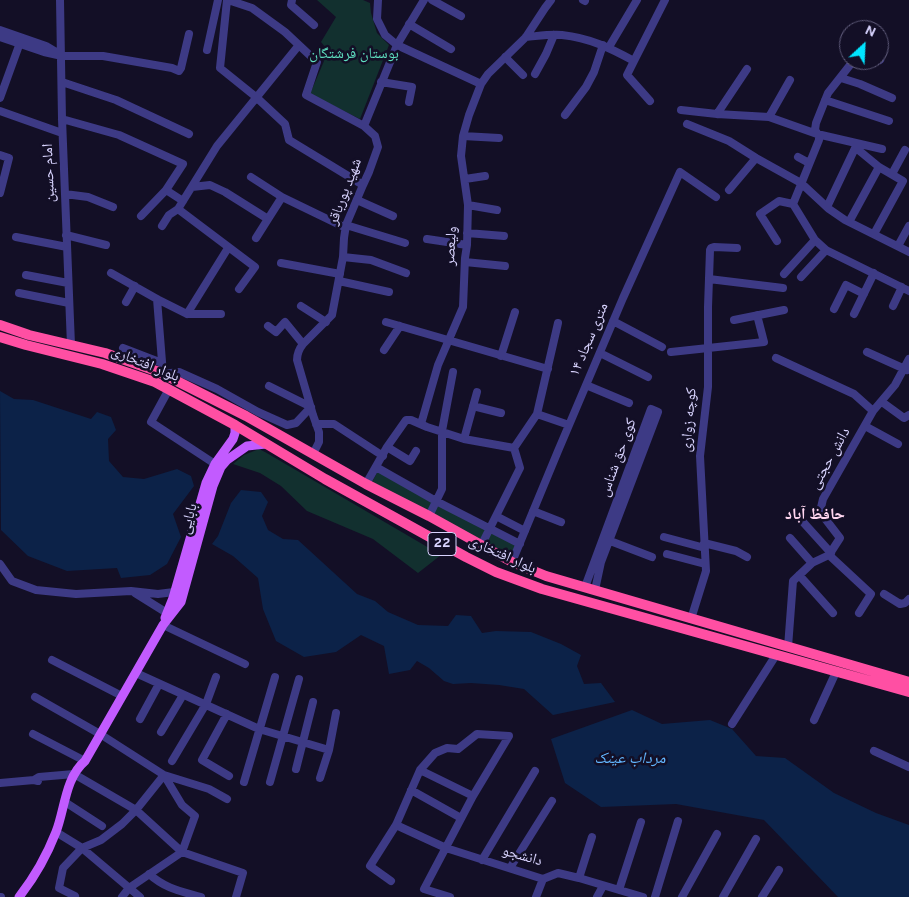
<!DOCTYPE html>
<meta charset="utf-8">
<style>
body{margin:0}
#map{position:relative;width:909px;height:897px;overflow:hidden;background:#130f26;font-family:Overpass,sans-serif}
canvas{display:block}
.north{position:absolute;left:839px;top:20px;width:50px;height:50px;box-sizing:border-box;background:#130f26;border:1px solid #625e7d;border-radius:50%;rotate:25deg;font-size:14px;font-weight:700;line-height:20px;text-align:center;color:#d9d4ff}
.north::after{content:'';display:block;margin:auto;width:18px;height:22px;background:#00e5ff;clip-path:polygon(50% 0,100% 100%,50% 72%,0 100%)}
</style>
<div id="map">
<canvas width="909" height="897"></canvas>
<div class="north">N</div>
</div>
<script>
const ctx = document.querySelector('canvas').getContext('2d');
ctx.lineJoin = 'round';
function fill(path, color) { ctx.fillStyle = color; ctx.fill(path, 'evenodd'); }
function trace(path, color, width, dash) { ctx.strokeStyle = color; ctx.lineWidth = width; ctx.lineCap = dash ? 'butt' : 'round'; ctx.setLineDash(dash || []); ctx.stroke(path); }
function write(font, color, halo, rows, align = 'center') {
  ctx.font = font + ' Overpass,"Noto Naskh Arabic",sans-serif'; ctx.lineWidth = 5; ctx.setLineDash([]); ctx.textBaseline = 'middle'; ctx.strokeStyle = halo; ctx.fillStyle = color; for (const [text, x, y, turn = 0] of rows) {
    ctx.save(); ctx.translate(x, y); ctx.rotate((+turn || 0) * Math.PI / 180); ctx.textAlign = isNaN(turn) ? turn : align; if (halo) ctx.strokeText(text, 0, 0); ctx.fillText(text, 0, 0); ctx.restore();
  }
}
fill(new Path2D(`
 M317,0H363L370,3L371,13L377,33L389,45L360,119L310,94L324,61L320,56L326,48L321,42L336,17Z
 M259,449L265,452L441,555L418,573L373,539L307,511L281,486L260,473L233,464L244,455Z
 M378,471L519,544L512,559L372,482Z`), '#12302f');
fill(new Path2D(`
 M0,391L14,399L33,400L91,419L97,412L111,417L116,430L108,439L109,461L123,477L144,479L177,469L191,476L194,486L173,514L181,537L167,564L150,575L121,578L117,568L67,571L28,556L1,530Z
 M241,490L261,492L268,502L262,516L268,530L283,539L298,540L357,594L375,601L388,612L418,625L448,626L456,615L471,616L482,633L496,631L531,632L561,644L581,655L577,666L584,684L601,683L615,702L553,715L524,689L499,685L471,683L453,684L444,681L429,668L417,661L410,670L389,674L384,646L361,635L336,652L304,657L276,641L263,609L258,578L233,556L212,544L218,536L231,503Z
 M632,710L662,724L710,720L732,729L756,756L785,758L834,793L876,813L909,825V897H838L764,820L676,804L601,807L565,783L551,739Z`), '#0c2248');
trace(new Path2D(`
 M60,0L62,119L71,345
 M227,0L220,68L256,97L285,124L289,140L363,185
 M228,0L252,8L285,32L317,62L306,95L364,126
 M292,0L291,5L314,25
 M378,0L377,19L385,35L397,45L481,84
 M432,0L461,16
 M583,0L585,1
 M409,24L451,49
 M0,30L46,46L56,52
 M0,37L44,52L62,56H103L172,68L179,71L181,68L189,34
 M526,37C538,36 550,34 562,35C590,38 610,48 634,61L627,75L650,101
 M609,47L637,0
 M207,50L218,0
 M505,57L523,75
 M879,59L880,60
 M854,60L828,93L816,123L815,130L819,136V140L793,204L815,240L826,250L909,291
 M634,61L665,0
 M535,74L546,54L554,35
 M841,78L860,84L892,98
 M62,82L116,100L189,134
 M381,82L412,87L409,102
 M0,98L21,40
 M825,100L889,121
 M681,110L717,114L769,117L817,134L882,149
 M0,111L62,133
 M717,114L747,69
 M565,115L586,87L594,72L603,45
 M769,117L790,80
 M62,119L119,135L183,164L166,190L141,216
 M687,124L729,141L756,158L801,183L829,209L845,220L909,252
 M463,136L499,138
 M856,148L879,167L903,181L874,234
 M0,155L9,158L0,193
 M798,157L809,163
 M892,174L905,150
 M251,177L282,197L346,228
 M465,179L485,176
 M192,187L210,185L225,192L268,219L256,238
 M166,190L183,201
 M729,190L756,158
 M65,194L88,197L113,207
 M357,200L393,216
 M468,205L497,210
 M827,207L857,144
 M178,209L255,267L239,289
 M268,219L282,197
 M849,222L879,167
 M346,225L405,243
 M162,226L169,215L178,209L217,146L299,45
 M467,233L504,236
 M66,235L106,245
 M16,237L67,247
 M427,239L467,245
 M777,241L760,214L779,201L793,204
 M898,246L909,226
 M343,257L371,260L406,273
 M465,262L505,266
 M281,263L340,274
 M111,273L157,299L187,314H221
 M784,274L815,240
 M26,275L68,283
 M801,277L826,250
 M709,279L783,288
 M339,281L389,292
 M19,293L69,303
 M157,299L163,374L179,372L217,389L258,412L287,425L296,423L311,407L269,386
 M126,302L135,286
 M301,306L326,322
 M893,306L902,287
 M834,309L846,285L864,294
 M187,314L228,248
 M854,314L874,273
 M734,320L784,310
 M613,321L662,347
 M386,322L548,369
 M268,326L276,332L285,322L303,344
 M123,348L162,363
 M384,350L400,326
 M671,352L764,342L757,315
 M867,352L907,370
 M600,353L648,377
 M501,356L515,312
 M776,358L854,394L873,411
 M586,385L629,403
 M169,389L151,422L215,464
 M882,402L904,418L909,415
 M473,406L501,413
 M537,414L569,425
 M316,424H334L383,456
 M421,424L438,365L463,307L465,258L467,245L468,205L461,156L463,136L469,115L481,84L488,74L526,37L545,8L551,0
 M865,426L898,444
 M464,439L477,392
 M387,447L410,461L416,451
 M514,448L537,414L558,323
 M313,454L319,442V432L313,415L297,360C297,353 299,349 303,344L332,315L343,257L344,238L346,225L363,185L369,172L378,147L375,136L364,126L397,45L424,0
 M376,467L436,501L520,544
 M366,484L387,447L406,420H411L427,427L464,439L514,448
 M533,511L561,522
 M429,516L442,489V431L453,372
 M496,516L525,531
 M803,522L831,553
 M664,537L705,548
 M790,538L812,563
 M605,539L652,557
 M704,543L736,551L747,557
 M481,546L520,468L514,448
 M667,554L705,564
 M829,555L871,594L859,613
 M512,562L558,451L623,298L680,172L716,197
 M0,564L12,581L36,590L76,594L131,591L158,594L174,592
 M799,575L833,613
 M585,587L651,409L658,412L601,562L595,590
 M135,593L167,613
 M884,594L900,604L905,603L909,599
 M691,619L706,571L700,456L708,387V307L710,250L711,248L714,247L737,248
 M163,625L245,664
 M788,647L793,581L812,563L829,555L840,538L820,512L823,499L873,411L895,385L909,359
 M52,660L122,696
 M136,673L259,729L329,750
 M35,697L100,734L164,775L182,805L195,816L182,852L129,888L122,897
 M227,714L202,760L229,776
 M140,719L159,684
 M814,720L836,672
 M732,724L776,655
 M161,732L183,695
 M33,734L85,761
 M874,751L909,767
 M172,761L206,704L216,677
 M296,769L313,702
 M420,770L473,796
 M320,778L329,750L336,713
 M34,780L39,777L74,774L136,810L182,852L243,873L236,897
 M244,782L275,677
 M270,782L299,679
 M0,783L34,780L38,781
 M411,790L461,818
 M65,802L102,826
 M396,825L446,848L543,879L558,873L579,878L643,897
 M56,832L82,848L140,897
 M482,860L535,771
 M510,868L552,801
 M149,874C166,889 180,891 201,897
 M579,878L592,837
 M391,881L370,866L396,825L420,770L435,753L447,748L458,749L477,734L509,736L473,796L424,889L450,897
 M619,890L641,822
 M0,897H1
 M74,897L75,896L59,888L63,868L82,848L101,840L122,824L136,810L164,775L209,789L227,799
 M536,897L543,879
 M597,897L603,886
 M655,897L678,821
 M682,897L717,834
 M723,897L756,839
 M762,897L779,870`), '#3d3a85', 8);
trace(new Path2D(`
 M165,618L173,598L206,483L215,464L233,439L235,433V425
 M19,897C34,878 47,855 56,832C65,809 65,778 85,761L163,625L181,602L213,486L221,467L227,460L247,446L266,444`), '#c25bff', 9);
trace(new Path2D(`
 M0,325L29,335L105,353L159,372L246,416L366,484L429,516L512,562L546,576L909,682
 M0,337L26,345L102,364L155,382L235,425L325,479L466,557L496,572L542,589L909,692`), '#ff4fa3', 10);
for (const [x, y, w] of [
 [442,544,28]
]) { const box = new Path2D(); box.roundRect(x - w / 2, y - 11.5, w, 23, 4); ctx.fillStyle = '#130f26'; ctx.fill(box); trace(box, '#d9d4ff', 1); }
write('bold 14px', '#d9d4ff', null, [
 ["22",442,544]
]);
write('15px', '#5fe0c0', '#130f26', [
 ["بوستان فرشتگان",354,55]
]);
write('15px', '#d9d4ff', '#130f26', [
 ["امام حسین",50,173,-92],
 ["شهید پورباقر",346,192,-69],
 ["ولیعصر",452,246,-87],
 ["۱۴ متری سجاد",590,340,-67],
 ["بلوار افتخاری",145,365,22],
 ["کوچه زواری",690,420,-85],
 ["کوی حق شناس",619,458,-70],
 ["دانش حجتی",831,459,-61],
 ["بابایی",190,519,-75],
 ["بلوار افتخاری",502,556,24],
 ["دانشجو",522,857,16]
]);
write('bold 16px', '#ffd6f0', '#130f26', [
 ["حافظ آباد",815,516]
]);
write('italic 16px', '#62b6ff', '#130f26', [
 ["مرداب عینک",630,760]
]);
</script>
